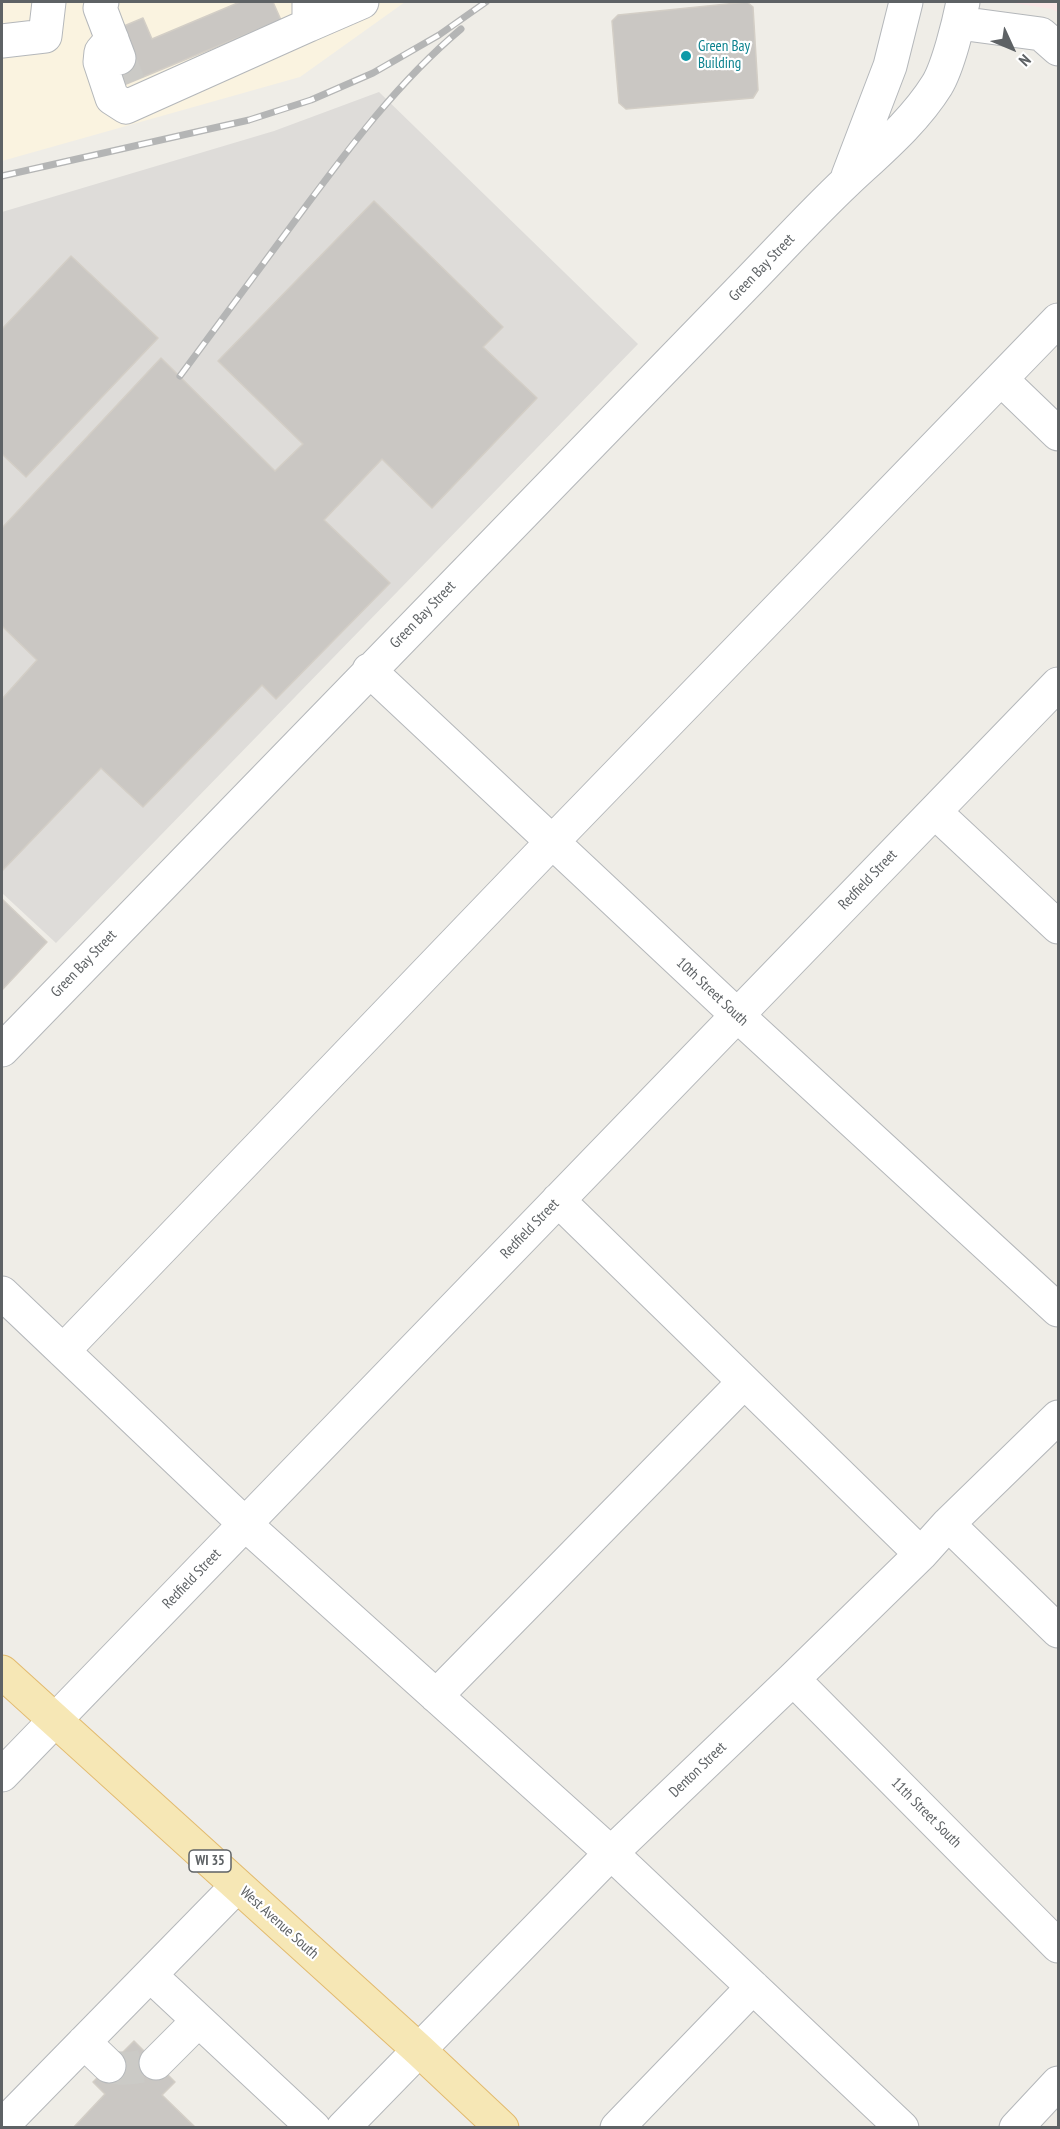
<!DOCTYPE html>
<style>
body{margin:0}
#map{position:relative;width:1060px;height:2129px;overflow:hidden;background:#efede7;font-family:"PT Sans Narrow",sans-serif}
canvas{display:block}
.frame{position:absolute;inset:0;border:3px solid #5e6265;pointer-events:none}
.north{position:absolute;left:982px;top:18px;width:60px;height:60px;-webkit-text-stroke:4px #fff;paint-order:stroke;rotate:134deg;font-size:16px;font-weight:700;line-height:24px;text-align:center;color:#5e6265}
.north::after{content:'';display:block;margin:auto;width:21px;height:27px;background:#5e6265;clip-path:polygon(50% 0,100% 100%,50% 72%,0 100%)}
</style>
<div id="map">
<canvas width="1060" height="2129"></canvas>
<div class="frame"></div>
<div class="north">N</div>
</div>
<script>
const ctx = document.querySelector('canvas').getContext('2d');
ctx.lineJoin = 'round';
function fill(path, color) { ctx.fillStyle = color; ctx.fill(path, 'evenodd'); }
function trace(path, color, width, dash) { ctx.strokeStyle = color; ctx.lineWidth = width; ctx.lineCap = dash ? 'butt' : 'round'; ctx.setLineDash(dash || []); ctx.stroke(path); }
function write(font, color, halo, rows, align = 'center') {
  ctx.font = font + ' "PT Sans Narrow",sans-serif'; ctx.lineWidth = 4.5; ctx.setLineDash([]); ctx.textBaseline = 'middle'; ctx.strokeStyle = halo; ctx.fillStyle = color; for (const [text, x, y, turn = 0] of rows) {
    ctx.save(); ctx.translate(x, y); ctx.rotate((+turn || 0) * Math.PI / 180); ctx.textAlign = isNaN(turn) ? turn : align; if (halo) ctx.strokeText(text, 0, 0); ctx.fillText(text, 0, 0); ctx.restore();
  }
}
fill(new Path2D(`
 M2,2H405L300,77L2,161Z`), '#faf3e0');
fill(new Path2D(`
 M379,92L638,344L56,943L2,893V212L274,131Z`), '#dedcd9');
fill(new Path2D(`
 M1007,2H1058V12L1051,9Z`), '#f9e6e6');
const building = new Path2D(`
 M240,2H273L281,20L119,87L112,31L143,18L152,39Z
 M747,2L753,7L758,90L753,98L626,109L619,103L612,21L618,15Z
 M374,201L503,327L483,347L537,398L432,508L382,459L324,520L390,583L276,699L262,685L143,807L101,768L2,871V699L37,660L2,626V528L161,358L275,471L303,444L218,361Z
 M71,256L158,338L26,477L2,454V329Z
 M2,899L47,942L2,990Z
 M134,2041L175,2082L162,2095L196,2128H73L105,2094L93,2082Z`);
fill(building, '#cac7c3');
trace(building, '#d3cec6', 1.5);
trace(new Path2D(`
 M119,58L129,83
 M109,2066C124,2071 141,2067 156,2063`), '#cbcac6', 33, [33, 16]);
const minor = new Path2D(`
 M102,2L100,8L119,58
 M959,23L1041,34L1058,49
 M309,25L362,2
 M112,39L101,52L100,62L112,98L126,107L309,25V2
 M2,41L45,36L49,2
 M848,176L890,66L906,2
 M1001,379L1058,434
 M369,670L737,1015L1058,1310
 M935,812L1058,927
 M2,1050L750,280C782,247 813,213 847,181C879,151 914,122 937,85C948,67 959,22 963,2
 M558,1200L921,1554
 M2,1293L245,1524L611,1853L902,2128
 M63,1351L552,842L1058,320
 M948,1524L1058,1631
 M793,1679L1058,1946
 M436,1696L744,1382
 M2,1775L1058,684
 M150,1975L314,2128
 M84,2042L109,2066
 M156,2063L198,2021
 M2,2126L237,1886
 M343,2128L611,1853L793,1679L921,1554L948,1524L1058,1417
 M617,2128L753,1987
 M1016,2128L1058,2083`);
const major = new Path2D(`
 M2,1672L419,2050L502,2128`);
trace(minor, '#b4b7ba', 35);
trace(major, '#e2ba6d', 35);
trace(minor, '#fff', 33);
trace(major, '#f6e7b5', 33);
const rail = new Path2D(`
 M2,176L249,120L311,100L373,73L439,35L486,2
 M180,376C220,322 260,268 300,214C349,148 398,82 461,29`);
trace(rail, '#b4b5b5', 7);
trace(rail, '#fff', 4.5, [14]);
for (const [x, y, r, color] of [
 [686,56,6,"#0f9aa8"]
]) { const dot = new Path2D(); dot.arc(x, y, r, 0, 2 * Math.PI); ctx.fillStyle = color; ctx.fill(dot); trace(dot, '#fff', 2); }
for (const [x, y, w] of [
 [210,1861,42]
]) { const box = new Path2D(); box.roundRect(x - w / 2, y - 11, w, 22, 4.5); ctx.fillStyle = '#fff'; ctx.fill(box); trace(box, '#5e6265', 1.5); }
write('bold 14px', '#5e6265', null, [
 ["WI 35",210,1861]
]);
write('15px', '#0d838f', '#fff', [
 ["Green Bay",698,47],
 ["Building",698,64]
], 'left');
write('15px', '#5e6265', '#fff', [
 ["Green Bay Street",762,268,-46],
 ["Green Bay Street",423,615,-46],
 ["Redfield Street",868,880,-46],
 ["Green Bay Street",84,964,-46],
 ["10th Street South",712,992,43],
 ["Redfield Street",530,1229,-46],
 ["Redfield Street",192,1579,-46],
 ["Denton Street",698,1770,-44],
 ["11th Street South",926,1813,45],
 ["West Avenue South",279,1923,42]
]);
</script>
